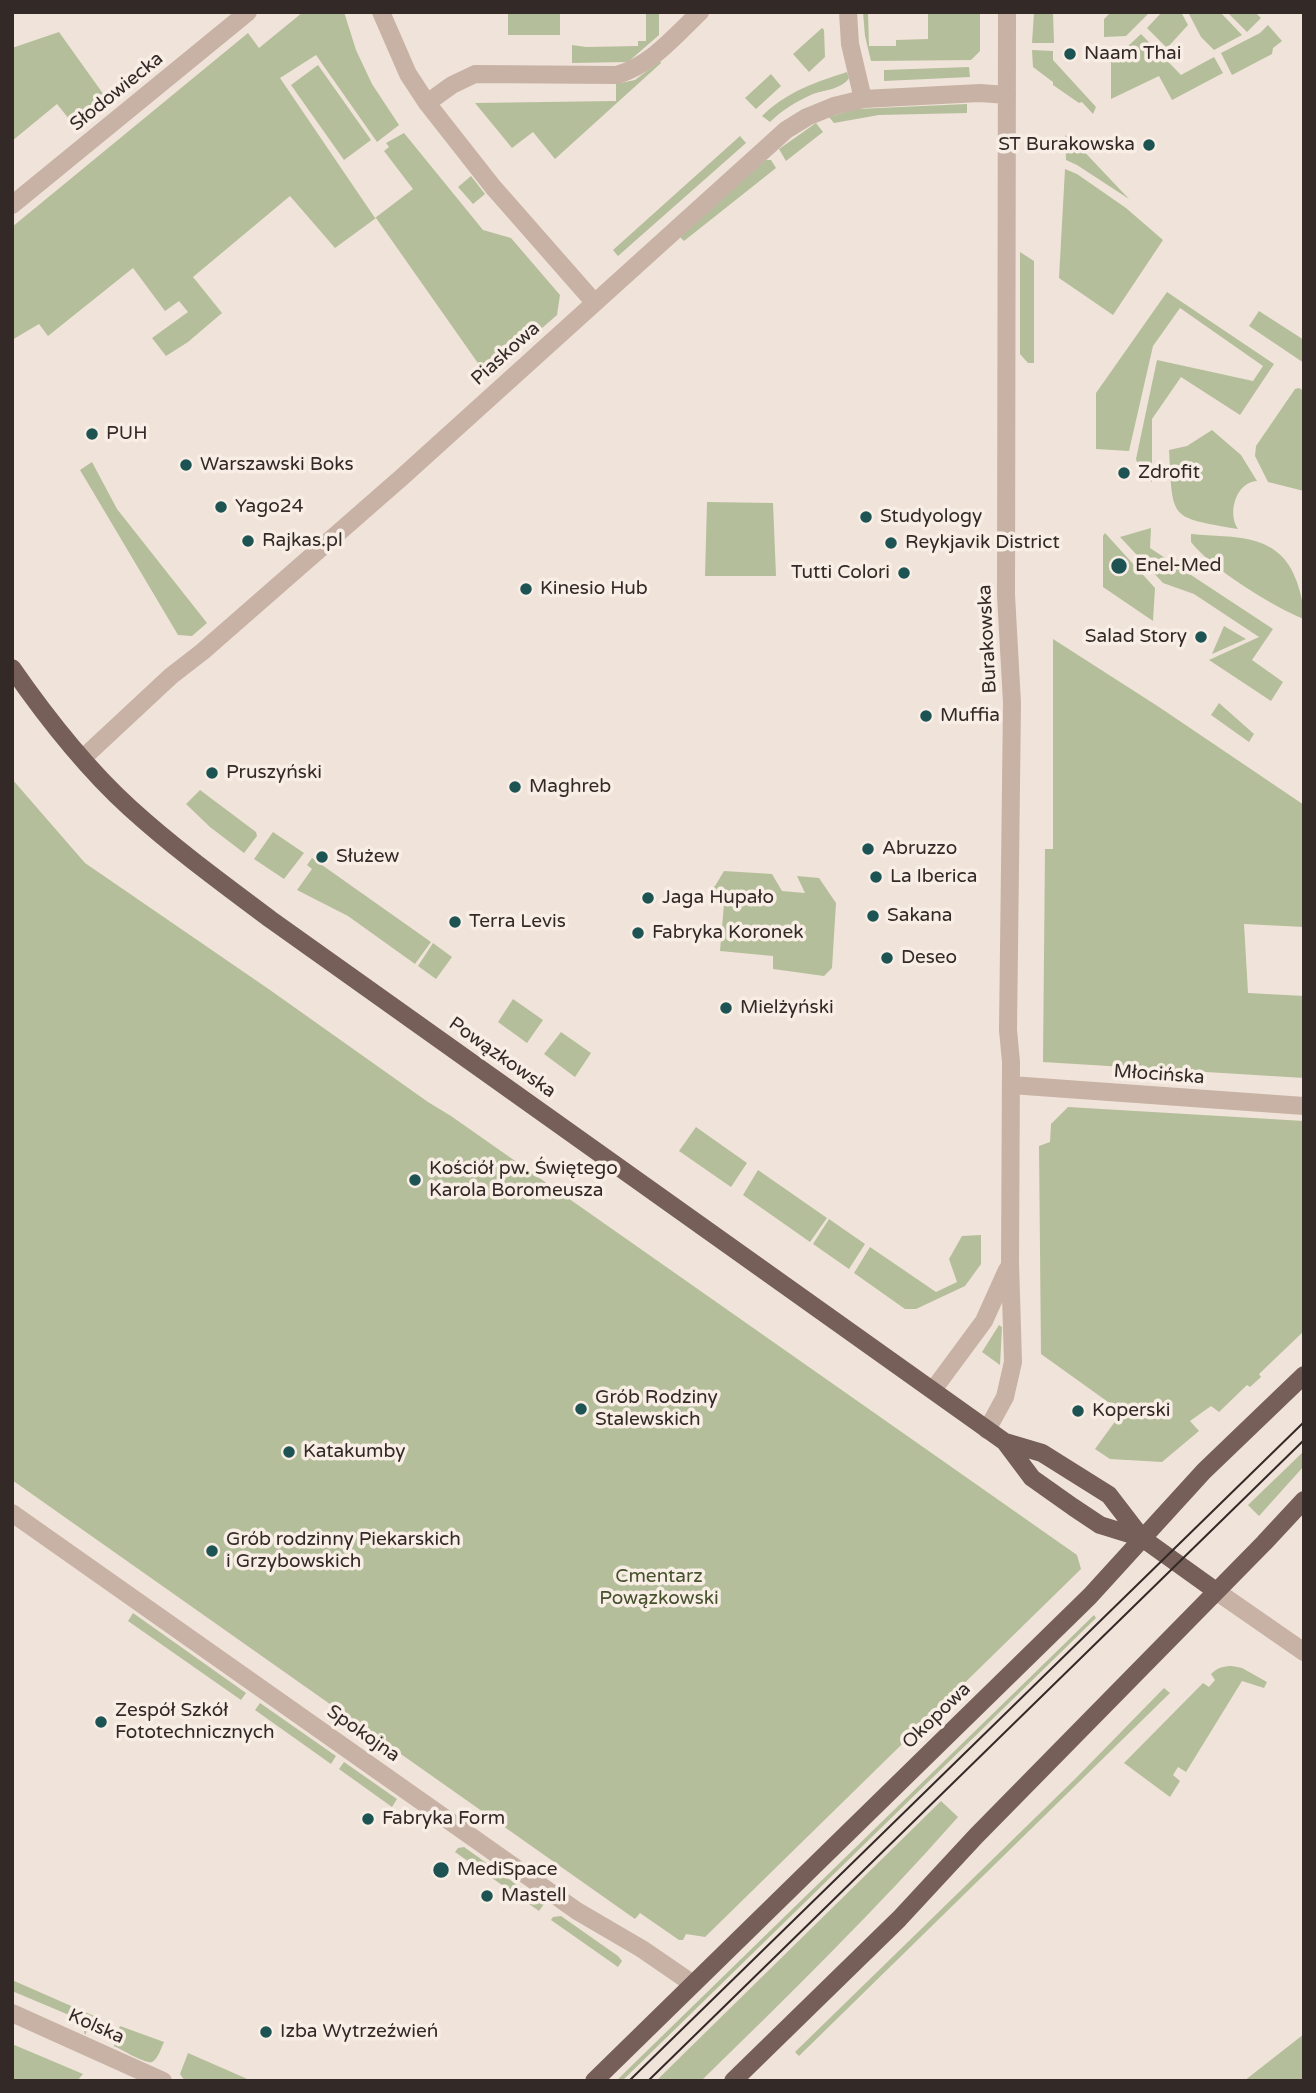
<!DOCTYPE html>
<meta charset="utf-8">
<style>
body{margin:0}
#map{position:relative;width:1316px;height:2093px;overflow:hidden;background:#f0e3d9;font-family:"Varela Round",sans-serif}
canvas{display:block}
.frame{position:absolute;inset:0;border:14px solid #332926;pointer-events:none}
</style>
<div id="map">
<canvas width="1316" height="2093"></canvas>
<div class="frame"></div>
</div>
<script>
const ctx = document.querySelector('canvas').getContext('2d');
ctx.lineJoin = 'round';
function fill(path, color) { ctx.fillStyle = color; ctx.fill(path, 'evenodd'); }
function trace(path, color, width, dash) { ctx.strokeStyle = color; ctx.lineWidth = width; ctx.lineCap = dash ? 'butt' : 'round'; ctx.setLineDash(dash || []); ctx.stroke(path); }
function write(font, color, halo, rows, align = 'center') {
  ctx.font = font + ' "Varela Round",sans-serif'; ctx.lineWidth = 7; ctx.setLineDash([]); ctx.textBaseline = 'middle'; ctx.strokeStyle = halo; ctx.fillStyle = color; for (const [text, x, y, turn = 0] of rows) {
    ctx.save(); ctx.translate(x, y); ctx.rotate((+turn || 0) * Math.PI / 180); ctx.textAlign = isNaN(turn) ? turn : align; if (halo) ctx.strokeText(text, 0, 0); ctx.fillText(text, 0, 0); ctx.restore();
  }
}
fill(new Path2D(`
 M303,12H344L356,50L372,84L399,125L377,142L316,55L280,78L375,218L413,189L384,151L389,147L386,143L404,133L483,230L511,238L560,295L557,315L487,376L376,218L335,248L290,196L193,277L222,313L188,342L166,356L152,338L188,312L179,301L165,311L133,268L48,336L39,324L12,340V227L248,33L259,48Z
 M508,12H560V35H508Z
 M646,12H659V35L628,62L572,63V45L586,47L638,46V41H646Z
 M863,12H868L869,46H896V40L928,39V12H980V51L971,60L871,61L865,36Z
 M1034,12H1053L1054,43H1032Z
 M1111,12H1150L1126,36L1104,37V19Z
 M1162,12H1181L1188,25L1167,48L1147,28Z
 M1188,12H1220L1242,35L1214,50L1201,37Z
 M1227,12H1255L1261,18L1247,32Z
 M1268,25L1282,41L1273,48L1272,54L1232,75L1221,53L1260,33Z
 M822,28L824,30L825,57L809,72L793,54Z
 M59,32L109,102L77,129L57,104L12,141V48Z
 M1141,34L1181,75L1214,57L1223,73L1172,100L1159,76L1111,99V62Z
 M1032,50L1053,51V60L1096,107L1093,114L1082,102L1079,103L1053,85V82L1033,67Z
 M660,61L661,63L555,159L533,132L512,148L475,103L616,101V84L635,80Z
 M318,65L371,140L344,160L291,85Z
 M969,67L970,77L884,81V70Z
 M847,72L849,78C842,89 825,90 813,94C797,101 782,110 770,122L762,116C786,92 816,82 847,72Z
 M771,74L781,86L756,109L745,98Z
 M967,104V113L879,115L834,123L829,117L856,109Z
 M816,123L823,132L786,161L779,149Z
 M1065,135L1077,144L1129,199L1077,165L1066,160Z
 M740,136L746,143L618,256L613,250Z
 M766,160H771L776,168L684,241L680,237Z
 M1065,169L1077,174L1126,208L1163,240L1113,315L1059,278Z
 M471,176L485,194L473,204L458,187Z
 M1020,252L1034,261V363H1028L1020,354Z
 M1167,292L1274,364L1240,415L1181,377L1152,419V482L1141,474L1136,459L1157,360L1253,381L1263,366L1180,308L1153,346L1129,451L1096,449V393Z
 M1259,311L1304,340V363L1249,326Z
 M1299,388L1304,391V491L1268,482L1255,456L1256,446L1295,389Z
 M1212,430L1241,455L1257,481C1236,482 1227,513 1238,529C1168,517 1173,520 1169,450L1187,446Z
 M92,462L117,509L207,623L192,636L178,635L80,470Z
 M707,502L773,503L776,576H705Z
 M1151,528L1150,548L1273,629L1252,660L1283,682L1271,701L1209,660L1259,637L1194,594L1163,583L1120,537Z
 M1105,533L1155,588L1153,621L1103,587V536Z
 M1191,534C1235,538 1280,532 1297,582C1301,595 1304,605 1304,619C1273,607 1211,568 1191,542Z
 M1224,626L1246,639L1212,654Z
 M1053,639L1159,707L1304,805V927L1244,924L1248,993L1304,996V1078L1043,1062L1045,849H1053Z
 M1219,703L1254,734L1249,742L1211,715Z
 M12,779L85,863L270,990L428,1102L451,1116L1077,1555L1081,1569L705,1937L686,1934L683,1940H679L640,1913L635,1919L12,1480Z
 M200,790L256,832L257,836L244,853L210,827L186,804Z
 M273,832L304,853L284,879L254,859Z
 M312,858L431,942L415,964L348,916L297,890L312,869L307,865Z
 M724,871L772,874L782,891L805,893L797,876L819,878L836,903L832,968L824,976L773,969V956L720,951L724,904L708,902L709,889L715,886Z
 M433,943L452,957L436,979L418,966Z
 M513,999L543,1020L527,1043L498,1022Z
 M561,1032L591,1053L575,1077L544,1054Z
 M1068,1107L1304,1121V1331L1259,1374L1261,1377L1250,1387L1247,1385L1219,1412L1211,1406L1190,1421L1199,1431L1162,1462L1110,1459L1095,1449L1122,1412L1041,1354L1039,1146L1050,1142L1051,1124Z
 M696,1127L747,1163L731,1187L679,1151Z
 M758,1170L827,1218L810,1242L743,1195Z
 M829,1219L865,1244L849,1269L813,1244Z
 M981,1235V1264L965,1286L916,1309H905L854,1273L870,1247L936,1292L957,1282L949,1259L962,1236Z
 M999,1325L1002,1327L1000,1365L982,1352Z
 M1304,1451V1466L1259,1516L1248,1505Z
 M133,1613L246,1693L241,1700L128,1621Z
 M1094,1615L1096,1618L622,2081H616Z
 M1232,1666L1242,1668L1267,1682L1264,1688L1242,1681L1186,1772L1178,1767L1173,1775L1180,1781L1170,1797L1124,1763L1203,1683L1209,1687L1215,1680L1211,1674C1217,1668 1223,1666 1232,1666Z
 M1164,1688L1170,1693L799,2056L795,2052L1077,1777Z
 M260,1703L336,1756L331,1764L255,1710Z
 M344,1762L397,1799L392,1807L339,1769Z
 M941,1801L958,1817C877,1909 789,1995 701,2081H656Z
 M464,1847L544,1904L539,1911L455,1852L458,1848Z
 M561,1916L618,1956L622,1961L618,1967L551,1920L553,1917Z
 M12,1980L94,2016L85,2035L81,2020L12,1991Z
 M120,2026L164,2042C161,2048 158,2059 152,2062C145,2064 121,2049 114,2046V2041Z
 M1304,2034V2081H1244Z
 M12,2044L83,2074L77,2081H12Z
 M188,2053L252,2081H185L180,2074Z`), '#b4be9a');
trace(new Path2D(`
 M381,12L408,74L427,103L493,187L594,302
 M848,12L850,44L863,99
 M427,103L452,85L475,74L617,75C651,65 675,36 700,12
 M12,205L248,12
 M83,758L171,676L202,652L401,478L786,130L807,117L834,106L863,99L980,93L1007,95
 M1011,1085L1304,1106
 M933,1390L984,1321L1007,1270
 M987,1430L1005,1397L1013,1362L1010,1263L1011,1062L1008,1030L1012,703L1006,595L1007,12
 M12,1513L577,1911L642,1949L693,1984
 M1216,1591L1304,1652
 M12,2013L163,2081`), '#c7b2a5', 18);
trace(new Path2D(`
 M12,668C46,717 86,768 130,808C174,848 222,883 270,919L1005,1442L1032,1478L1073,1507L1100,1525L1142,1538
 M1005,1442L1042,1453L1109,1495L1142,1538L1216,1591
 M594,2081L1090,1596L1204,1471L1304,1375
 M733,2081L899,1919L976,1836L1264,1543L1304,1500`), '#755f58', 18);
trace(new Path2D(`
 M629,2081L1304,1422
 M648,2081L1304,1440`), '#332926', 2);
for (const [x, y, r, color] of [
 [1070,54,7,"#1e5353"],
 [1149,145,7,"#1e5353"],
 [92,434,7,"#1e5353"],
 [186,465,7,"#1e5353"],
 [1124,473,7,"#1e5353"],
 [221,507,7,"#1e5353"],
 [866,517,7,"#1e5353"],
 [248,541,7,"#1e5353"],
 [891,543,7,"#1e5353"],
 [1119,566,9,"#1e5353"],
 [904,573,7,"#1e5353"],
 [526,589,7,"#1e5353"],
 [1201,637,7,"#1e5353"],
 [926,716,7,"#1e5353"],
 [212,773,7,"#1e5353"],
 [515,787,7,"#1e5353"],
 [868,849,7,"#1e5353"],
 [322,857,7,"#1e5353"],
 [876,877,7,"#1e5353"],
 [648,898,7,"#1e5353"],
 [873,916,7,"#1e5353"],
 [455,922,7,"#1e5353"],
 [638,933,7,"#1e5353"],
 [887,958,7,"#1e5353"],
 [726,1008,7,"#1e5353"],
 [415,1180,7,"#1e5353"],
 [581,1409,7,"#1e5353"],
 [1078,1411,7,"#1e5353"],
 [289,1452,7,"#1e5353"],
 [212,1551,7,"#1e5353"],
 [101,1722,7,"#1e5353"],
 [368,1819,7,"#1e5353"],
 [441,1870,9,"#1e5353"],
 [487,1896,7,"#1e5353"],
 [266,2032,7,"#1e5353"]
]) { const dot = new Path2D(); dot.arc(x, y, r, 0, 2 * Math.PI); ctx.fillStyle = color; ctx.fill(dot); trace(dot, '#f8eee5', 2.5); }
write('19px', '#332926', '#f8eee5', [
 ["Naam Thai",1084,54],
 ["ST Burakowska",1135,145,"right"],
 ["PUH",106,434],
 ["Warszawski Boks",200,465],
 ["Zdrofit",1138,473],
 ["Yago24",235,507],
 ["Studyology",880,517],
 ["Rajkas.pl",262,541],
 ["Reykjavik District",905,543],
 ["Enel-Med",1135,566],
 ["Tutti Colori",890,573,"right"],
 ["Kinesio Hub",540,589],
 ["Salad Story",1187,637,"right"],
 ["Muffia",940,716],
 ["Pruszyński",226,773],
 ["Maghreb",529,787],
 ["Abruzzo",882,849],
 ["Służew",336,857],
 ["La Iberica",890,877],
 ["Jaga Hupało",662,898],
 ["Sakana",887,916],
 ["Terra Levis",469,922],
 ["Fabryka Koronek",652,933],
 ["Deseo",901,958],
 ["Mielżyński",740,1008],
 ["Kościół pw. Świętego",429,1169],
 ["Karola Boromeusza",429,1191],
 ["Grób Rodziny",595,1398],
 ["Stalewskich",595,1420],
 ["Koperski",1092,1411],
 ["Katakumby",303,1452],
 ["Grób rodzinny Piekarskich",226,1540],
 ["i Grzybowskich",226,1562],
 ["Zespół Szkół",115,1711],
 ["Fototechnicznych",115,1733],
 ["Fabryka Form",382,1819],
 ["MediSpace",457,1870],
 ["Mastell",501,1896],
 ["Izba Wytrzeźwień",280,2032]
], 'left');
write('19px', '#332926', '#f8eee5', [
 ["Słodowiecka",117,92,-39],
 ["Piaskowa",506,354,-42],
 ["Burakowska",988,639,-93],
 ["Powązkowska",502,1058,35],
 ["Młocińska",1159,1075,4],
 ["Okopowa",937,1716,-44],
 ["Spokojna",363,1734,35],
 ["Kolska",96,2027,24]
]);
write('19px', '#45512b', '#f8eee5', [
 ["Cmentarz",659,1577],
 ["Powązkowski",659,1599]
]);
</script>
